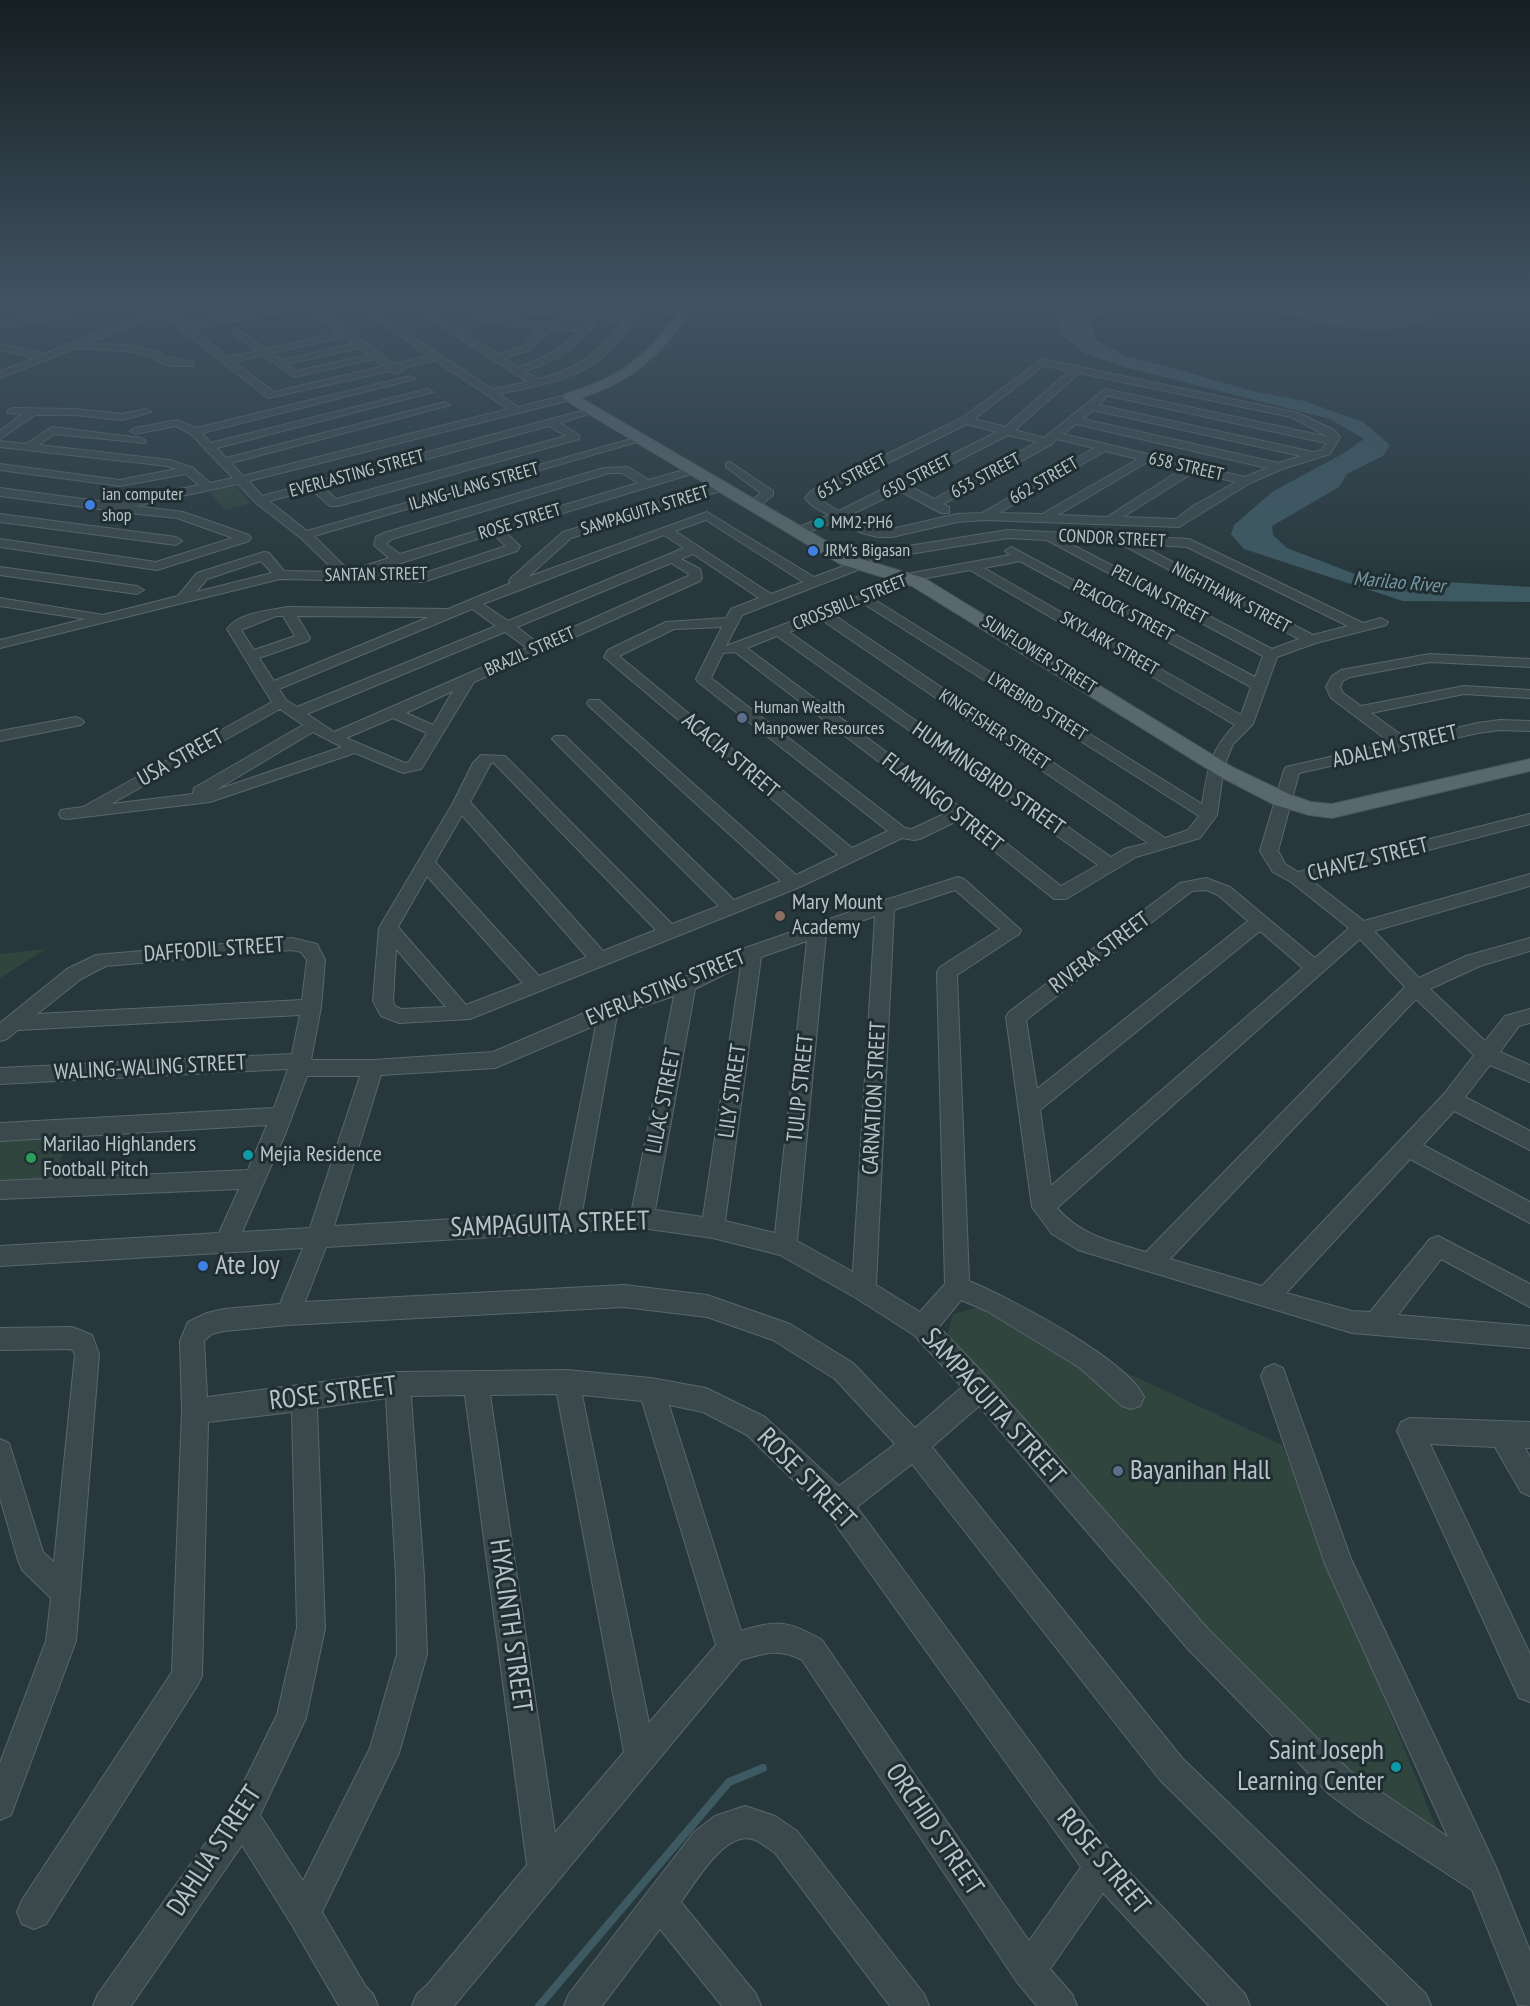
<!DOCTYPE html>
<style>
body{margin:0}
canvas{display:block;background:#27383d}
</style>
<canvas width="1530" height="2006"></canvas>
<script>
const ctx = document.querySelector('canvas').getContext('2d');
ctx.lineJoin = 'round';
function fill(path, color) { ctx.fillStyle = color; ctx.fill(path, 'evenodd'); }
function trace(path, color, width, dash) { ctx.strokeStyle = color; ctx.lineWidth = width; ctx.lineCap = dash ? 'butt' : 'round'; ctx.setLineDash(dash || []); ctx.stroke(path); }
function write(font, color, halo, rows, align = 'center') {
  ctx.font = font + ' "PT Sans Narrow",sans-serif'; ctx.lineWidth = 6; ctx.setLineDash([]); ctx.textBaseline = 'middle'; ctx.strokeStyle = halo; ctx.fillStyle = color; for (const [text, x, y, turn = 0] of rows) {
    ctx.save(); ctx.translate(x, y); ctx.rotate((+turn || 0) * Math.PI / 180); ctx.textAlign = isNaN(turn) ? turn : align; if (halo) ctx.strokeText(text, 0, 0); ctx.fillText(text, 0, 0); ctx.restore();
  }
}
fill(new Path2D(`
 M236,486L250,503L224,510L210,492Z
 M46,949L0,978V954Z
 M72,1129L52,1181L0,1184V1134Z
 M983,1306L1282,1445L1443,1845L1353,1791L1202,1628L1003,1394L947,1336L953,1314Z`), '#2f453d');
fill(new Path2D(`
 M1086,301H1119L1082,329L1100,343L1125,356L1173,368L1252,391L1304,401L1363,422L1390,445L1383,456L1347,474L1339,487L1272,526L1273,535L1287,548L1368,579L1458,591L1530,588V602L1403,601L1244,549L1231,534L1234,525L1272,492L1344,453L1364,439L1330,419L1124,367L1084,353L1061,335L1057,318Z
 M1243,301C1300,301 1346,323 1406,315L1405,301H1428L1432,303L1427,319C1418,322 1407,327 1397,328C1344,334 1292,315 1243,301Z`), '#3d5962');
trace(new Path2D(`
 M539,2006L729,1782L763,1768`), '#3d5962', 8);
fill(new Path2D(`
 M1096,301H1111L1091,323L1095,339C1103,345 1119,351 1124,357L1122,360C1108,364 1090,352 1081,341L1077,322Z
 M1413,580L1530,587V599L1406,590L1403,586L1406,582Z`), '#3d5962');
const minor = new Path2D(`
 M0,301H69L62,306L0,305Z
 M168,301H176L175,312L187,325L215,319L203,307L205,301H213L212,306L224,317L309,301L394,364L429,356L349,301H359L492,389L528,382L403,301H413L498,354L524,346L542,328C509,325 472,325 447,301C464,301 479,314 496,318L583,326L587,321H593L595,323C577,348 554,363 524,371L538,379C578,369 598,353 625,321L508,312L492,301C504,301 514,307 527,309C561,313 595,314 629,316L636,309L564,304L560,301L637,304V301H645L647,304L685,307L690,310L685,313L645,310C632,323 622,339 608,352C579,380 536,386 499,394L518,407L570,394L574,395V399L249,481L262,496L589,409L598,411L560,423L579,435V439L338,506H330L312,490L269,501L307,531L638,437H646L647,439L314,536L349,571L389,558L374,545L376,537L384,533L604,468L628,467L649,480L694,467L700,470L698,472L504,531L520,546L517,551L423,582L280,579L0,648V640L85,619L0,606V598L103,615L178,596L197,573L264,552L269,553L284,571L336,572L301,538L256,503L238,484L135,506L183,512L249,535L251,538L249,541L157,570L0,547V539L156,562L233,538L177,518L128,513L122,509L114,511L0,496V488L114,503L199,485L186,474L120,486L0,470V464L120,480L176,469L168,466L0,447V441L26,444L52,427L141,438L146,441L145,443L54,434L39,445L170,460L193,468L210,483L233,478L191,434L176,426L135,434L130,431L135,428L177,420L196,428L410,376L415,379L202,433L211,443L428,389L433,392L217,448L226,458L445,402L450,405L231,463L243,476L508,409L435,360L400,369L402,371L397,374L390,371L268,398L182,330L168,316L148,319L86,344L128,345L160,352L163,357L193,362V366H173L156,361L153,356L128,351L76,348L0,378V371L35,358L0,350V344L44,354L143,315L166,311ZM303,307L339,333L266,349L236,328L233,329V333L257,351L228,357L192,329ZM551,329L579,331C562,349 542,360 518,367L504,358L530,350ZM344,337L353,344L281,360L272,353ZM359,348L368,355L296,371L287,364ZM263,355L294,377L374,359L384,366L274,392L234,362ZM549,426L566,436L336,499L323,487ZM609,473H622L638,483L400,554L386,544L392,539ZM493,534L506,546L422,574L369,573ZM261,561L272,573L196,592L207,579Z
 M1321,301H1374L1375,305C1364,312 1331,308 1321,301Z
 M67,311L70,312V316L0,327V321Z
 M1042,359L1298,413L1334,430L1340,437L1330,454L1282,469L1250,483L1179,527L985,520L957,522L892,537H878L862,533L838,520L802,535H794L792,532L794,529L829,515C820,510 811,507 805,498L811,491L962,418ZM1044,365L1069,371L1005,427L974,419ZM1079,373L1291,417L1329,437L1105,389L1044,438L1015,430ZM1105,395L1326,443L1322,450L1313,452L1099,405L1106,397ZM1093,410L1301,456L1278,463L1083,419ZM967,424L997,432L839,511L817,498ZM1076,424L1267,468L1245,477L1063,434ZM1008,435L1037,442L934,499L909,486ZM1056,439L1094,448L982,513L957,514L892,529L870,527L848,516L900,491L941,513H949V507L943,504L1052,444ZM1105,451L1138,459L1042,514L999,513ZM1149,461L1182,469L1107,517L1058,515ZM1194,472L1236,482L1193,506L1176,519L1123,517Z
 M12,408L75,409L122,414L146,409L151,412L122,420L75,415H35L0,439V431L22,414L8,413L7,411Z
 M730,462L773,491V495L756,509H748V503L761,493L726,467V463Z
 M722,483L728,487L726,489L571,538L528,577L707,512L814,577L852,563H841L840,560L846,556L1008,530L1189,539L1363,623L1381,618L1388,622L1386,625L1316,643L1277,657L1253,724L1233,744L1224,766L1217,815L1200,838L1136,857L1066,899H1054L957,821L920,839L914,840L902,838L800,887L470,1019L399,1023L381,1016L373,1001L379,928L453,803L473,763L481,755L505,756L672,924L719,906L552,739L555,736H565L734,900L781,881L589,706L587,703L589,700H599L796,875L838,855L604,657L608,650L666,622L726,618L731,609L759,598L693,554L681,559L700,569L702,578L700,581L474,682L421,769L403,773L355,753L210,802L67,819L61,818L59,814L61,810L83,807L272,702L227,629C240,612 268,611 287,607L448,609L511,583L509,581L511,578L563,532ZM706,520L803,582L771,594L675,531ZM664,535L684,548L508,621L483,604ZM1008,538L1047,540L1263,656L1255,677L1011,547L1005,551L1010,555L901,575L895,581L860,596L726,646L742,615L863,568L864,565L860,562ZM1065,541L1119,543L1299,639L1272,649ZM1138,544L1187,547L1348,626L1313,635ZM1020,561L1251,687L1241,715L984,568ZM671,563L689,574L688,576L538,643L517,627ZM970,570L1235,725C1210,750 1208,769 1202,804L875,600L905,587L910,581ZM864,604L1199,816L1188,830L1165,838L834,615ZM472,609L496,626L297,707L286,700L279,689ZM276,616H283L295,636L254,650L241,630ZM297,616L429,617L274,681L259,658L308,641L310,638ZM822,620L1148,843L1124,849L1111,857L789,632ZM722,627L696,679L698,682L888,831L852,848L619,656L674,629ZM505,632L527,648L334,732L307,714ZM777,636L1098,865L1061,886L964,810L747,648ZM735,652L946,813L912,829L905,828L711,678L723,653ZM453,691L433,725L406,713ZM280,709L303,725L194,788L193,794L111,804ZM393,718L427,733L409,762L405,763L346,738ZM313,732L342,747L216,790ZM491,763H494L656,930L603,951L470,802ZM462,815L587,957L539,976L435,862ZM427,876L523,983L466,1005L398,927ZM396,949L446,1007L401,1009L395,1006L393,1001Z
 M0,514L176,537L182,541L176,545L0,522Z
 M0,567L137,586L144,590L137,594L0,575Z
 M1430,654L1530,659V667L1430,662L1350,677L1343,681L1340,687L1343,693L1361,706L1464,686L1530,690V698L1464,694L1371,713L1407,739L1478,723L1500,720L1530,721V731L1500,730L1478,733L1299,773L1278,851L1285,864L1298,872L1530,814V824L1311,880L1364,921L1530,874V886L1374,931L1419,978L1466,956L1530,938V951L1480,966L1430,989L1485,1041L1505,1016L1530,1009V1023L1519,1026L1500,1052L1530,1065V1082L1490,1065L1465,1097L1530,1131V1150L1454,1111L1423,1145L1530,1202V1223L1410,1159L1286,1293L1352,1311L1370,1312L1430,1239L1438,1236L1530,1284V1307L1441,1259L1398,1315L1530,1326V1348L1352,1333L1078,1250L1052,1234L1032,1207L1006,1017L1009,1012L1180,883L1206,878L1230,887L1315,958L1349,928L1291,882L1273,872L1260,851L1284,770L1286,767L1391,743L1331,698L1326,687L1332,676L1341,670ZM1206,890L1218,895L1248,921L1037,1089L1026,1020L1192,891ZM1260,931L1303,968L1051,1186L1040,1110ZM1360,939L1405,987L1146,1252C1113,1242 1081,1236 1057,1208ZM1416,999L1474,1055L1444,1094L1262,1286L1170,1259Z
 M76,717L81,719L84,722L81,725L0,741V731Z
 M958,877L964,879L1021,930L1019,934L957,975L969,1281C1008,1297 1127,1359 1144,1397L1140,1406L1131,1409L1122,1406L1080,1368L987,1311L961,1300L939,1327L989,1379L1208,1629L1351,1772L1448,1837L1325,1564L1261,1376L1265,1368L1274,1364L1283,1368L1351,1559L1496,1867L1530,1951V2006L1518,2005L1472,1890L1360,1817L1329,1794L1188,1649L979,1406L932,1447L1182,1758L1426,1994L1431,2006H1389L1160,1780L912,1464L857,1507L1113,1855L1245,1994L1250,2006H1209L1103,1893L1050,1969L1072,1994L1077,2006H1037L1017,1982L802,1660C779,1648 765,1653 741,1660L454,2006H412L417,1994L428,1984L527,1865L465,1395L411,1396L424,1577L427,1654L399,1753L322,1912L366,1987L373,1994L378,2006H339L292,1925L242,1845L131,2006H93L98,1994L232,1806L277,1715L297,1628L292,1412L208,1422L202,1676L197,1686L46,1924L34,1929L22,1924L17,1912L22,1900L172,1672L182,1411L180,1341L188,1322L207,1313L224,1309L280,1304L303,1248L0,1266V1246L219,1233L239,1189L0,1199V1181L248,1170L267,1125L0,1141V1123L274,1108L288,1069L0,1084V1068L292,1054L300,1015L18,1030L7,1039L0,1041V1023L67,969L96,955L292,938L317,944L325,960L321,1007L311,1060H373L493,1052L601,1006L679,980L745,948L879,902ZM955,890L1000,929L940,967L937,972L945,1284L920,1312L876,1285L894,910ZM875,916L853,1272L797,1241L826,934ZM807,941L775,1233L725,1221L761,957ZM292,950L301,952L307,960L302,1000L37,1014L81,979L106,966ZM741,966L703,1217L655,1210L695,989ZM674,996L632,1209L582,1212L617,1015ZM596,1025L559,1213L334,1226L381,1075L495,1068ZM307,1076H360L310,1228L242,1232L286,1132ZM642,1228L713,1238L780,1255L856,1298L914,1335L962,1387L915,1428L853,1363L790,1324L707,1295L624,1285L305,1302L326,1247ZM624,1307L707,1317L773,1340L835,1379L895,1444L839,1486L765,1417L706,1388L651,1378L567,1370L398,1372L207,1397L204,1341L212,1334L224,1331L288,1325ZM557,1394L624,1752L555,1833L490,1395ZM582,1395L642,1401L716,1645L649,1723ZM386,1398L396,1577L397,1654L370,1748L303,1881L260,1815L306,1718L325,1628L317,1408ZM669,1405L703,1412L747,1435L828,1514L1081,1867L1029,1941L822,1640C788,1621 779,1619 741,1631Z
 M72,1327L92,1335L99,1354L76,1641L11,1815L0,1820V1763L46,1641L51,1598L22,1570L18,1560L0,1498V1439L9,1443L43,1552L54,1562L75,1354L71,1349L0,1350V1328Z
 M1410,1418L1530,1422V1448H1525L1530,1457V1496L1521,1492L1495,1447L1430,1444L1530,1654V1702L1519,1698L1397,1431L1401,1422Z
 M745,1806L775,1816L797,1831L924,1994L929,2006H890L775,1853C769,1849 762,1843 755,1840C726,1828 695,1883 681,1902L756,1994L761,2006H722L660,1929L602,2006H564L569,1994L694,1832L715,1816Z`);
const major = new Path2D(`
 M680,301H692C691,314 683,323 675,333C649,366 621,385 581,398L852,556L924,578L1234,768L1291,795L1311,802L1332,804L1530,759V771L1332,818L1309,815L1275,805L1219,776L912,586L840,564L565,400L563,397L565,394C605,382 636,366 662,333C671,323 679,314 680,301Z`);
trace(minor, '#59666b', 2);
trace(major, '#475559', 2);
fill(minor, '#3b494d');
fill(major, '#59686d');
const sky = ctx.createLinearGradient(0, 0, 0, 582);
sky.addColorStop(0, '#151f22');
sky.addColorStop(0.52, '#415362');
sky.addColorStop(1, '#41536200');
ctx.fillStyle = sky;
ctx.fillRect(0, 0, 1530, 582);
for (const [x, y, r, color] of [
 [90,505,6,"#3f7fe0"],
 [819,523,6,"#0f9aa8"],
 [813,551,6,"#3f7fe0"],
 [742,718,6,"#5c6f8a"],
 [780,916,6,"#8d6e63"],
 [248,1155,6,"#0f9aa8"],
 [31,1158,6,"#2e9e5b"],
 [203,1266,6,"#3f7fe0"],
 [1118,1471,6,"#5c6f8a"],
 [1396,1767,6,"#0f9aa8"]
]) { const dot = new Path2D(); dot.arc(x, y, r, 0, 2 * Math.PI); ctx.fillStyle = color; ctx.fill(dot); trace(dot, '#202e32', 2); }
write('18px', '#b7c3c8', '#202e32', [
 ["658 STREET",1186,467,13],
 ["EVERLASTING STREET",357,474,-15],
 ["653 STREET",986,476,-28],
 ["651 STREET",852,477,-28],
 ["650 STREET",917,477,-27],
 ["662 STREET",1044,481,-30],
 ["ILANG-ILANG STREET",474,487,-16],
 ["SAMPAGUITA STREET",645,511,-17],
 ["ROSE STREET",520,522,-17],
 ["CONDOR STREET",1112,539,3],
 ["SANTAN STREET",376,575,-1],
 ["PELICAN STREET",1159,595,28],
 ["NIGHTHAWK STREET",1231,598,28],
 ["CROSSBILL STREET",850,603,-22],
 ["PEACOCK STREET",1123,611,28],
 ["SKYLARK STREET",1109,644,30],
 ["BRAZIL STREET",530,652,-24],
 ["SUNFLOWER STREET",1039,655,32],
 ["LYREBIRD STREET",1037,707,32],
 ["KINGFISHER STREET",994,730,34]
]);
write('18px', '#b7c3c8', '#202e32', [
 ["ian computer",102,495],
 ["shop",102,516],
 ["MM2-PH6",831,523],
 ["JRM's Bigasan",825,551],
 ["Human Wealth",754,708],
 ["Manpower Resources",754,729]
], 'left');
write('italic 20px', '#7498a3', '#202e32', [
 ["Marilao River",1399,583,5]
]);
write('22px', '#b7c3c8', '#202e32', [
 ["ADALEM STREET",1395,747,-13],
 ["ACACIA STREET",730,756,40],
 ["USA STREET",181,758,-29],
 ["HUMMINGBIRD STREET",988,779,35],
 ["FLAMINGO STREET",942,803,38],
 ["CHAVEZ STREET",1368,860,-14],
 ["DAFFODIL STREET",214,950,-4],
 ["RIVERA STREET",1100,953,-37],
 ["EVERLASTING STREET",666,988,-22],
 ["WALING-WALING STREET",150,1068,-3],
 ["TULIP STREET",801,1088,-84],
 ["LILY STREET",733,1091,-82],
 ["CARNATION STREET",875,1098,-87],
 ["LILAC STREET",664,1101,-79]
]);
write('22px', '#b7c3c8', '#202e32', [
 ["Mary Mount",792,903],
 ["Academy",792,928],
 ["Marilao Highlanders",43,1145],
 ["Football Pitch",43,1170],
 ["Mejia Residence",260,1155]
], 'left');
write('27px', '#b7c3c8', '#202e32', [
 ["SAMPAGUITA STREET",550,1225,-2],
 ["ROSE STREET",333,1394,-7],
 ["SAMPAGUITA STREET",993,1407,48],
 ["ROSE STREET",806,1479,46],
 ["HYACINTH STREET",510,1626,82],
 ["ORCHID STREET",934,1830,56],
 ["DAHLIA STREET",215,1851,-57],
 ["ROSE STREET",1103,1862,50]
]);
write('27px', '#b7c3c8', '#202e32', [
 ["Ate Joy",215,1266],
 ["Bayanihan Hall",1130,1471],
 ["Saint Joseph",1384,1751,"right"],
 ["Learning Center",1384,1782,"right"]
], 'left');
</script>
